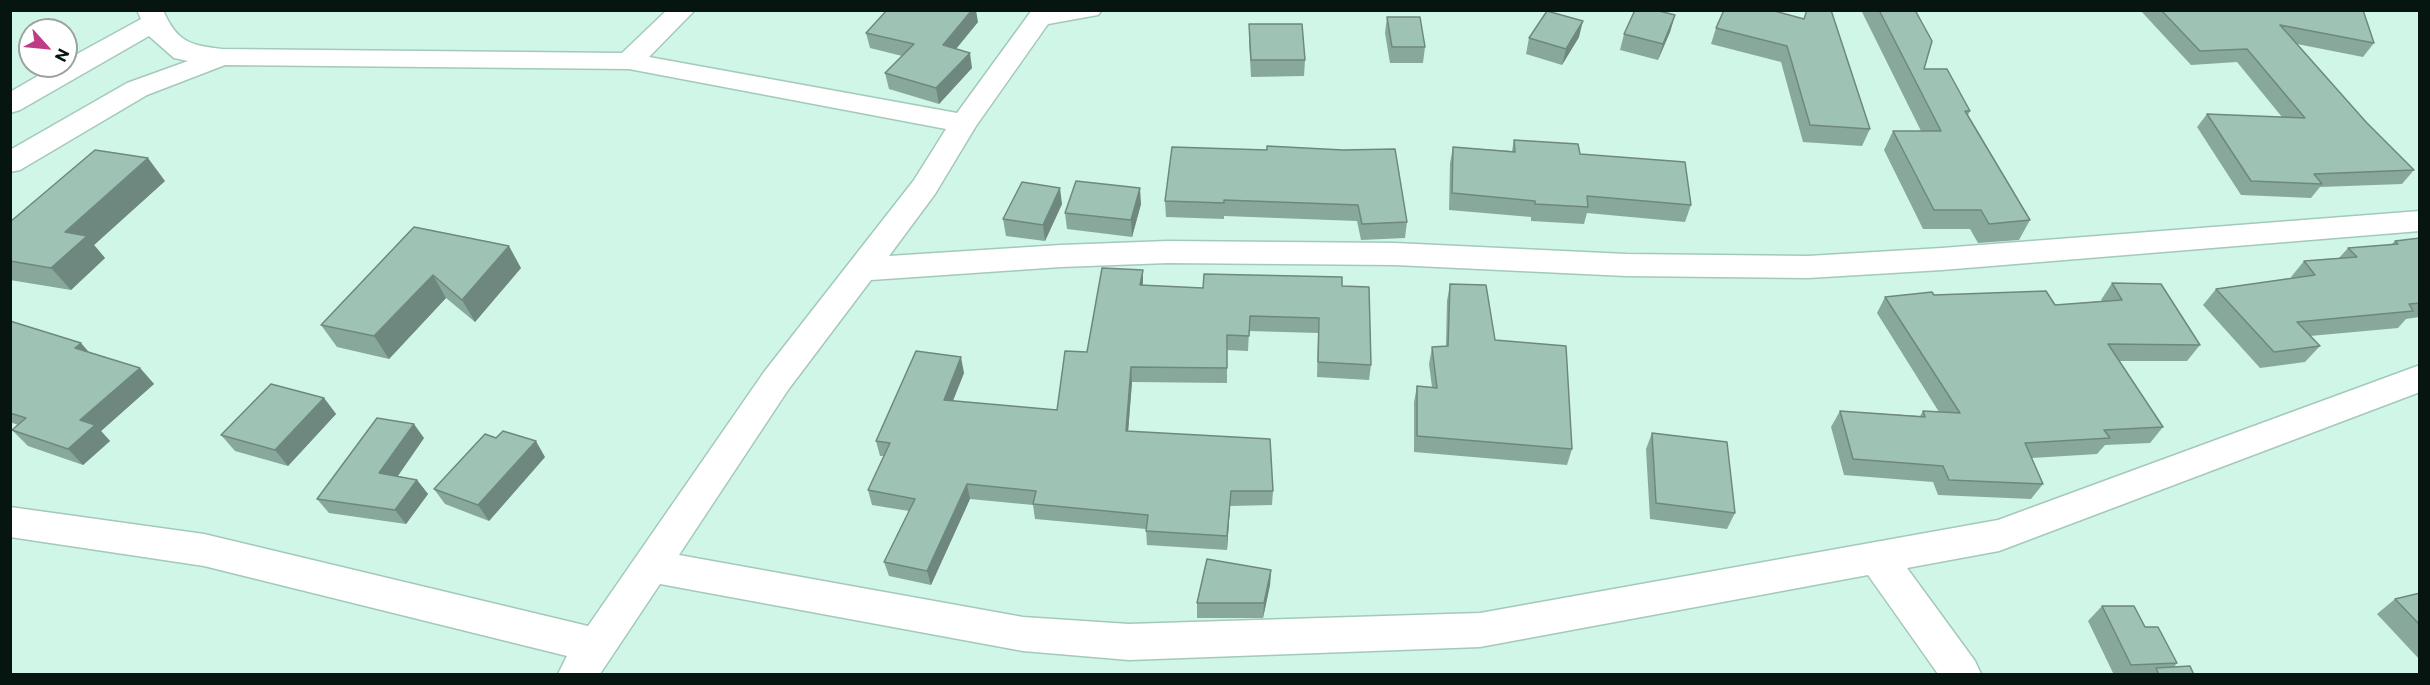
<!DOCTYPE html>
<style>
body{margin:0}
#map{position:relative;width:2430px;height:685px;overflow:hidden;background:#d0f6e7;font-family:Commissioner,sans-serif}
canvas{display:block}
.frame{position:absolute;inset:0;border:12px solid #071510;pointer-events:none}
.north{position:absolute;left:18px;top:18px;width:60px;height:60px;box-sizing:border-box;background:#fff;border:2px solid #9ca19f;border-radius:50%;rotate:117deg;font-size:16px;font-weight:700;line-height:24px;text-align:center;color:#071510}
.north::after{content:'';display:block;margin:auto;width:21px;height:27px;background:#be3c85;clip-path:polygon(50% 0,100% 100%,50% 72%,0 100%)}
</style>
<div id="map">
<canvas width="2430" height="685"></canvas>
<div class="frame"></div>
<div class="north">N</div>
</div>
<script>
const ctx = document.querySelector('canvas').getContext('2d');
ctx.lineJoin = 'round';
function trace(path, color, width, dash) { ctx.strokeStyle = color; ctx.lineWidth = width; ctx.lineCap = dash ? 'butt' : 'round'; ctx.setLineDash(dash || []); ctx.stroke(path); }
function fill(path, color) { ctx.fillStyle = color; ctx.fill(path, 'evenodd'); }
const street = new Path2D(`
 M137,10H163C177,42 189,45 222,49L622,53L667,10H695L649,57L957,113L1032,10H1102L1098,15L1048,24L976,126L935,194L889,256L1061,245L1168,241L1395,243L1626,254L1808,256L1942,248L2420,211V231L1942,270L1808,278L1626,276L1395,265L1168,263L1061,267L871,280L788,390L679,555L1023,617L1129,624L1480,613L1998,520L2420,365V392L1999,551L1907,568L1975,661L1981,674H1938L1868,575L1480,647L1129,660L1023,651L660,584L600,674H558L567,656L204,566L10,537V507L204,534L588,626L764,372L914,180L946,129L629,69L225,65L147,95L20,170L10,172V150L127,83L188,61L174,58L149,36L20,110L10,113V92L55,66H66V60L141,19Z`);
trace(street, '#a4c9bb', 3);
fill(street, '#fff');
fill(new Path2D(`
 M1771,10L1870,129L1862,146L1803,142L1781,62L1711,44L1716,28Z
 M1861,10H1915L1924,69L1970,111L1968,115L2030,220L2019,240L1978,243L1970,229H1923L1884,150L1893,131H1921Z
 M2140,10H2363L2374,43L2363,57L2297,44L2366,122L2414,170L2402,184L2320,187L2311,198L2241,195L2197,127L2207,114L2282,117L2237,62L2191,65Z
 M1675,15L1670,32L1658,60L1620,50L1624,34Z
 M1387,17L1425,47L1423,63H1390L1385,33Z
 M978,22L956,49L972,68L939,104L889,89L885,73L902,56L870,48L866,33Z
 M1249,24L1305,60L1304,76L1251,77L1249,40Z
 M1579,37L1562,65L1526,54L1529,38Z
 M1514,140L1580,154L1691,205L1685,222L1587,213L1584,224L1531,221V217L1449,210L1450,163L1453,147L1512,151Z
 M1267,150L1407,222L1405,238L1361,240L1357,221L1224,216V219L1166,217L1165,201Z
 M165,181L94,245L105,258L71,290L10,280V222Z
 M1062,204L1045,241L1006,236L1003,219Z
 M1141,204L1132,237L1067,229L1065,213Z
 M414,227L521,268L475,322L446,298L389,359L337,347L321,325Z
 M2420,238V317L2406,319L2398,328L2310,336L2320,346L2305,362L2260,368L2203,305L2216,289L2292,278L2291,277L2304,261L2339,258L2348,248L2391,245L2395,241Z
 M1143,270V285L1203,288L1342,286L1371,365L1369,380L1317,377L1318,333L1249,331L1248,351L1227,350V383L1132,382L1128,431L1273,491L1272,505L1230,506L1227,550L1147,545L1146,529L1035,519L1033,505L970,499L931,585L889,576L884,562L909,511L872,505L868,490L884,456H880L876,441L964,373L953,401L1057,410L1087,352Z
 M2112,283L2200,345L2187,361H2119L2163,427L2150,443L2105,445L2097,454L2032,458L2043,484L2031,499L1938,495L1933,482L1844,475L1831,427L1840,411L1920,416L1923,411L1939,412L1877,313L1885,297L1934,295L2055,305L2102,301L2101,300Z
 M1450,284L1495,340L1572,449L1567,465L1414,452V402L1417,386L1432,387L1429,364L1432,347L1446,346L1447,301Z
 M10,321L89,352L140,368L154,384L101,431L110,441L83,465L28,446L12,430L18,425L10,422Z
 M324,398L336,414L288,466L235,451L221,435Z
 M1652,433L1735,513L1727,529L1650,519L1646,449Z
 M424,438L398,476L417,480L428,494L406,524L329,513L317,499Z
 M545,457L489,521L445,504L434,489Z
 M1271,570L1270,585L1263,618H1197V603Z
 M2420,593V660L2377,614L2395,599Z
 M2102,606L2145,627L2177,663L2174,667L2194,675H2114L2088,621Z`), '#88a89c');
fill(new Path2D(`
 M972,10H976L978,22L946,61L943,45Z
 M1675,15L1670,32L1658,60L1663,44Z
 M1583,21L1579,37L1562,65L1566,49Z
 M970,53L972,68L939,104L936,88Z
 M148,158L165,181L94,245L105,258L71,290L51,268L65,232Z
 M1060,188L1062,204L1045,241L1043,225Z
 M1140,188L1141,204L1132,237L1131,220Z
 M509,246L521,268L475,322L462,300Z
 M1143,270V286L1140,285Z
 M433,275L446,298L389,359L374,336Z
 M81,343L95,359L75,348Z
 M961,357L964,373L947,415L944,400Z
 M1131,367L1132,382L1127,446L1126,431Z
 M140,368L154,384L101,431L110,441L83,465L68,449L80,420Z
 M324,398L336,414L288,466L275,450Z
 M414,424L424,438L390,487L379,473Z
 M536,441L545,457L489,521L478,505Z
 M417,480L428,494L406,524L395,510Z
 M967,484L970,499L931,585L927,571Z
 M1231,491L1230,506L1227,550V536Z
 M1271,570L1270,585L1263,618L1264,603Z`), '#6f887f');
const building = new Path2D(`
 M887,10H972L943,45L970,53L936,88L885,73L914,44L866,33Z
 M1635,10H1655L1675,15L1663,44L1624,34Z
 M1724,10H1771L1804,19L1807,10H1831L1870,129L1810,125L1787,46L1716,28Z
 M1879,10H1915L1932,41L1924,69H1947L1970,111H1965L2030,220L1989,224L1981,210H1934L1893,131H1941Z
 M2161,10H2363L2374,43L2280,25L2366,122L2414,170L2314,174L2322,184L2251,181L2207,114L2305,118L2247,49L2200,51Z
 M1547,11L1583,21L1566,49L1529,38Z
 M1387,17H1420L1425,47H1392Z
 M1249,24H1302L1305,60H1251Z
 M1514,140L1578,144L1580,154L1685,162L1691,205L1587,196L1588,207L1535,204V201L1452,193L1453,147L1515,152Z
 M1267,146L1343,150L1395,149L1407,222L1362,224L1358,205L1224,200V203L1165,201L1172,147L1267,150Z
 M95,150L148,158L65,232L87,236L51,268L10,261V222Z
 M1076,181L1140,188L1131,220L1065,213Z
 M1022,182L1060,188L1043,225L1003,219Z
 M414,227L509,246L462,300L433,275L374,336L321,325Z
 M2420,238V303L2409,304L2413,311L2297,322L2320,346L2274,352L2216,289L2315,275L2304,261L2357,257L2348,248L2398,244L2395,241Z
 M1102,268L1143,270L1140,285L1203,288L1204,274L1342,277V286L1369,287L1371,365L1318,362L1319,318L1250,316L1249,336L1227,335V368L1131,367L1126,431L1270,439L1273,491H1231L1227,536L1146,531L1148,515L1033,504L1036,491L967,484L927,571L884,562L915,499L868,490L890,443L876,441L916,351L961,357L944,400L1057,410L1065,351L1087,352Z
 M2112,283L2161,284L2200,345L2108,344L2163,427L2104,430L2110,438L2025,443L2043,484L1949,480L1943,466L1853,459L1840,411L1925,417L1923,411L1960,413L1885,297L1932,292L1934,295L2046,291L2055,305L2122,300Z
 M1450,284L1486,285L1495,340L1566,346L1572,449L1417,436V386L1437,388L1432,347L1448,346Z
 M10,321L81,343L75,348L140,368L80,420L95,425L68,449L12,430L26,418L10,413Z
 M271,384L324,398L275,450L221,435Z
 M377,418L414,424L379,473L417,480L395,510L317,499Z
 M503,431L536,441L478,505L434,489L485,434L496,438Z
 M1652,433L1727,442L1735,513L1656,503Z
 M1207,559L1271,570L1264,603H1197Z
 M2420,593V625L2395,599Z
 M2102,606H2134L2145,627H2158L2177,663L2131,665Z
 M2190,666L2194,675H2159L2156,668Z`);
fill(building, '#9ec3b5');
trace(building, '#6f887f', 1.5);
</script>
